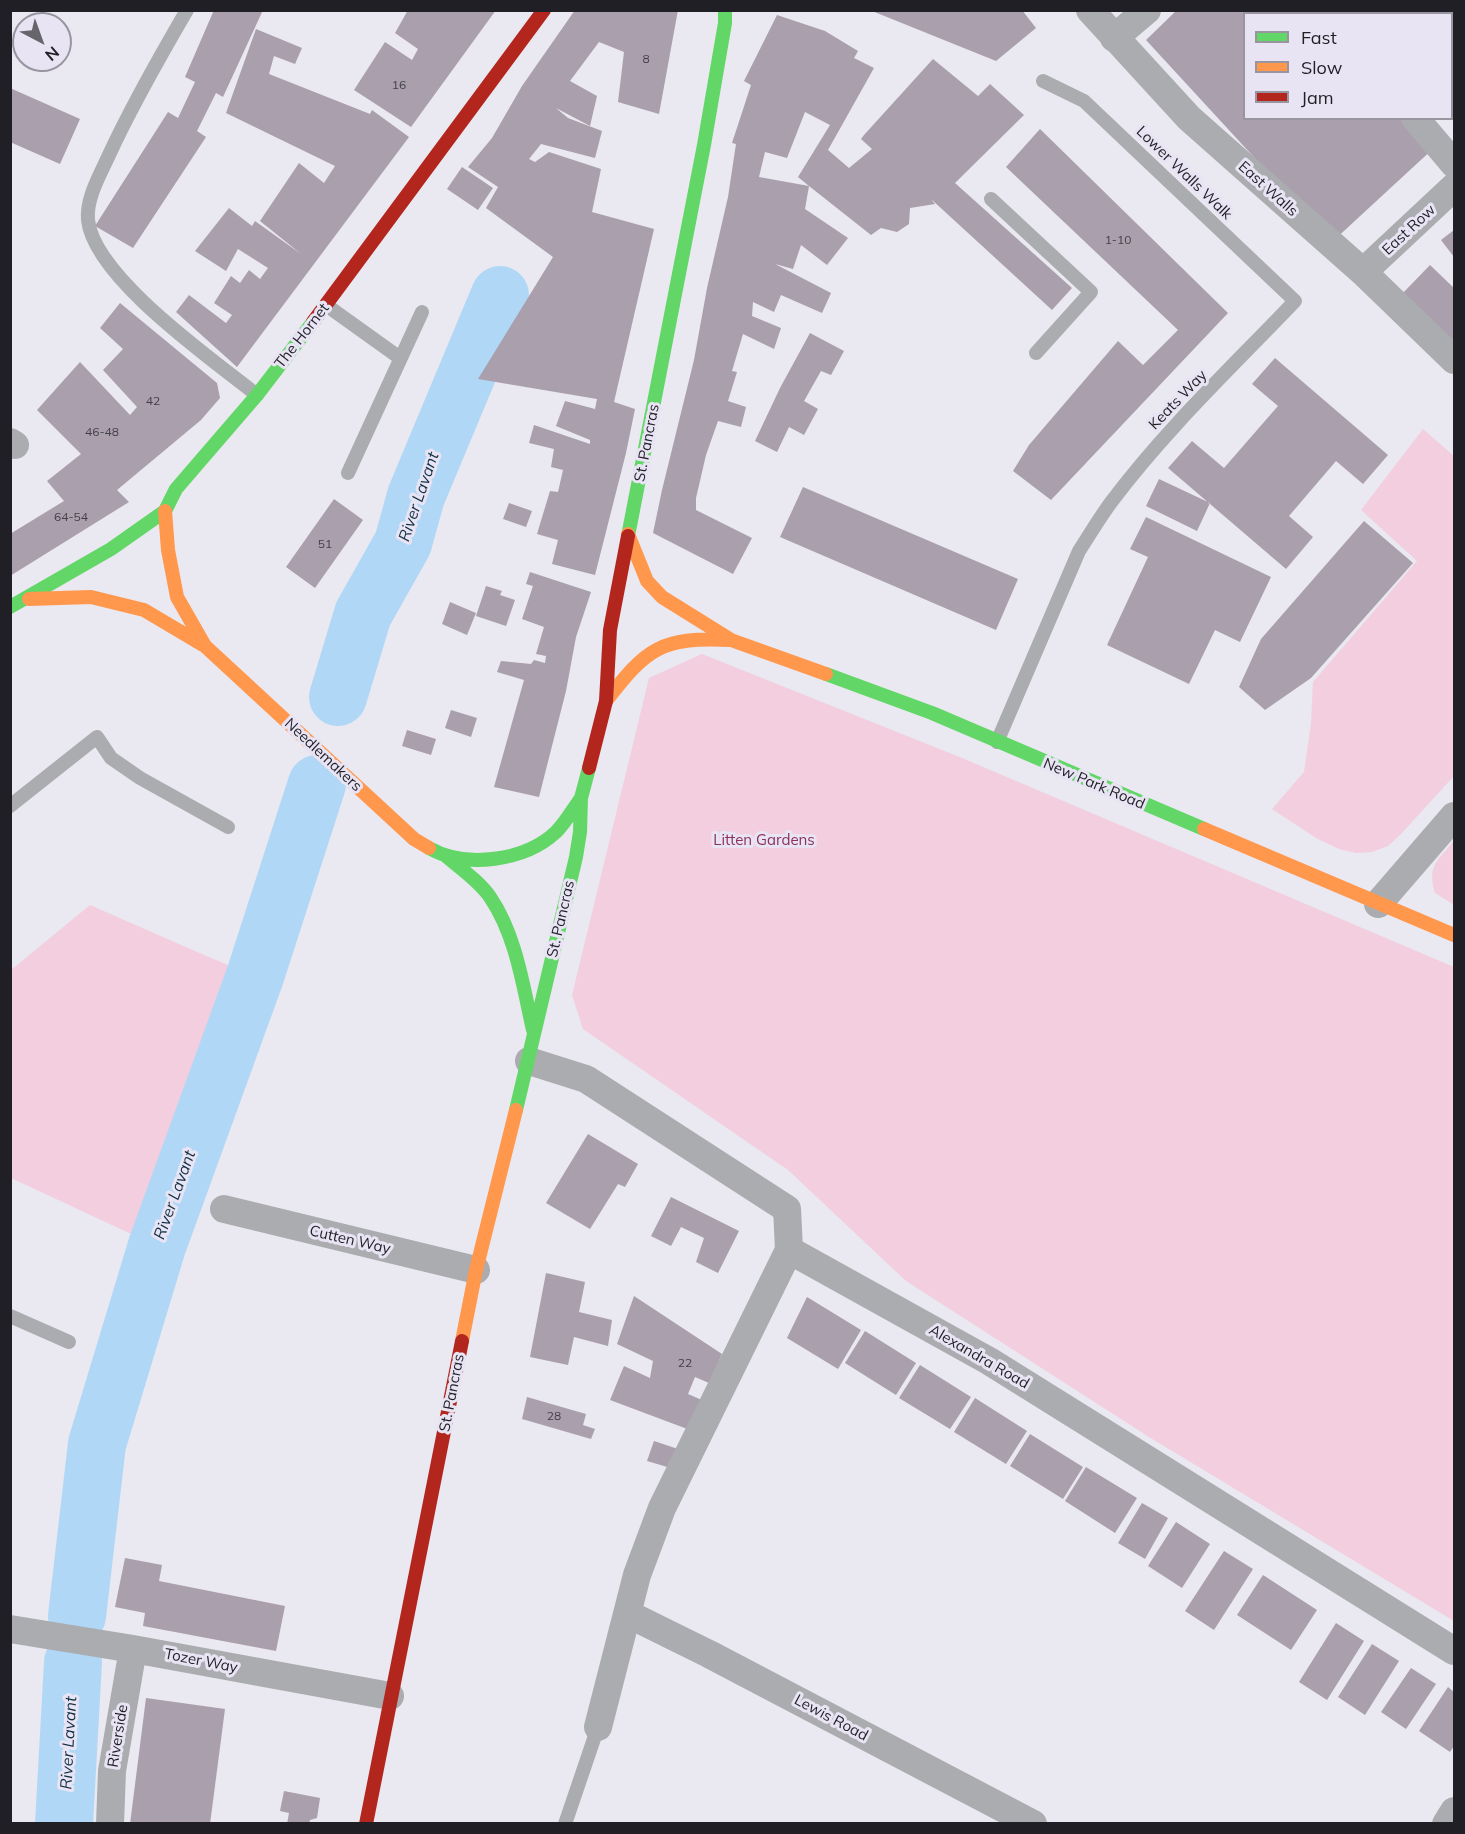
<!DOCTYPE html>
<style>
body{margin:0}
#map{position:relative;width:1465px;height:1834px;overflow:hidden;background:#eae8f0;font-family:Mulish,sans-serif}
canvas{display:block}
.frame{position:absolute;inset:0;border:12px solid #201f25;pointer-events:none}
.legend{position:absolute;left:1243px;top:12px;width:210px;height:108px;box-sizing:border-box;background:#e8e4f4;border:2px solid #9895a1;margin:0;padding:8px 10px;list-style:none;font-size:18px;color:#201f25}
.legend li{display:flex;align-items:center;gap:12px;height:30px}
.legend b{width:30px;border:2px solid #9895a1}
.north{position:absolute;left:12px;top:12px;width:60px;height:60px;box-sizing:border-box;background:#e8e4f4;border:2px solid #9895a1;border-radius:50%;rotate:139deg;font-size:16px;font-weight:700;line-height:24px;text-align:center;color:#201f25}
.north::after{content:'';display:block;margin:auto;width:21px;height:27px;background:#67656c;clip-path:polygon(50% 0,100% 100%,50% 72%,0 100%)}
</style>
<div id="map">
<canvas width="1465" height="1834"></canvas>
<div class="frame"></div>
<ul class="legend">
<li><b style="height:8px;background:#63d668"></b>Fast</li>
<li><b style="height:8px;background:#ff974d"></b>Slow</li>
<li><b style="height:8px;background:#b3261e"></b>Jam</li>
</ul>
<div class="north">N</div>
</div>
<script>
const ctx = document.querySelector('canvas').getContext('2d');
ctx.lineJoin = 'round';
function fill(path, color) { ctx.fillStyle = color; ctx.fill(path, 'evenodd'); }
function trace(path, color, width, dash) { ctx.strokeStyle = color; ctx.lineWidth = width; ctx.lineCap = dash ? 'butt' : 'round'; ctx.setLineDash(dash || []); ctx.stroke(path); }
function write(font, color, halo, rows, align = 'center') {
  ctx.font = font + ' Mulish,sans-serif'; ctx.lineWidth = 6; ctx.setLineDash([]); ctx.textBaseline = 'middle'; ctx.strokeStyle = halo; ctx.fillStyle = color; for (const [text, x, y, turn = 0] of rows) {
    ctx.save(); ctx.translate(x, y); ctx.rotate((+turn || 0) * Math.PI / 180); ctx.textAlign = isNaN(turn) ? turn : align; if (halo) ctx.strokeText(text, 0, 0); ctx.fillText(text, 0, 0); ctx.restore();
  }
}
fill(new Path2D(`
 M1423,429L1454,456V776L1400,835L1388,846L1372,852L1356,853L1339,849L1316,838L1272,809L1304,772L1311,723L1313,682L1417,561L1361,510Z
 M702,654L962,758L1454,967V1621L1149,1437L906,1281L788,1170L583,1029L572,995L649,678Z
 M1454,841V905L1435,893C1427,866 1437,861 1454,841Z
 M90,905L204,955L255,976L157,1246L11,1178V970Z`), '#f2cedf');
trace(new Path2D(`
 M338,697L363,614L403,543L416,496L500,295
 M77,1616L97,1444L157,1246L255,976L317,784
 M64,1824L73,1662`), '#b0d8f6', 58);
fill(new Path2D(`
 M214,10H263L223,97L216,93L197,131L206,137L133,248L95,226L168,112L178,118L195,82L185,77Z
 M408,10H496L411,127L354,90L385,42L412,60L418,49L395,33Z
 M575,10H678L659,114L618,102L624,52L599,42L570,81L597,96L590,126L556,108L568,118L602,131L595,158L541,144L529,159L535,162L549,152L601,169L592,212L654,229L614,402L635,409L626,453L595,575L552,564L558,540L537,534L550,491L558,492L563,470L551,467L554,449L529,443L534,425L590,444V440L556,426L565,401L595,409L597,399L478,379L553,257L486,208L498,187L468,167L492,138L522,86Z
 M1022,10L1036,28L996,61L872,11Z
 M1177,10H1271L1274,14H1244V118H1411L1436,146L1332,242L1146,40Z
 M1346,10H1454V94L1452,96V14H1349Z
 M777,15L825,31L858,51L854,58L874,68L828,150L849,168L872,149L861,139L864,135L933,59L978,96L990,84L1024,115L955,183L1072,288L1052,310L931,199L935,204L910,208L909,224L897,232L881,228L871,235L809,186L805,209L848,238L827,265L801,245L793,269L775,264L831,293L822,313L781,295L774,312L753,302L752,316L781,328L774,349L743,334L732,371L737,372L728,401L746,407L741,427L718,421L706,455L696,498V510L752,538L733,574L653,533L662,490L694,360L707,288L728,197L736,144L732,143L751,85L744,81ZM805,112L830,125L798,177L809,186L759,177L765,152L787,158Z
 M256,29L302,48L295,64L274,56L269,74L370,114L372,110L409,137L237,367L176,312L189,295L226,323L232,315L214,303L231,276L240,283L249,270L260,279L268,268L238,249L226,271L195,251L229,208L252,226L255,221L301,254L260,221L299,163L324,183L335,166L226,113Z
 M10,88L80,119L60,164L10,142Z
 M1040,129L1228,313L1051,500L1013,471L1029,445L1118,341L1143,365L1178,330L1006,167Z
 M462,167L493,188L478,210L447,189Z
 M1454,230V257L1441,240Z
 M1430,265L1454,288V344L1402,294Z
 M120,303L217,383L220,398L201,420L117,490L129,502L10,576V534L64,501L47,481L81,454L37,410L80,362L130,415L137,407L103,370L123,349L100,328Z
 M810,333L844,351L831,375L821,371L804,401L818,409L804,435L789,427L777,452L755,441L780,388Z
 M1275,358L1388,455L1363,484L1336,461L1289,516L1313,537L1286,569L1168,468L1192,441L1224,468L1278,406L1252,384Z
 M1159,479L1210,503L1197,531L1146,506Z
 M803,487L1018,579L996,630L780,537Z
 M334,499L363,520L315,588L286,567Z
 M509,503L532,511L526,527L503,519Z
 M1146,517L1271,577L1240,642L1215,630L1189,684L1107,645L1148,557L1130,549Z
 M1364,521L1413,563L1311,678L1265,710L1239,687L1261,639Z
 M530,572L591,592L576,637L566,691L539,797L494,787L524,680L497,672L501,661L531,664L534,660L545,663L546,656L536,654L544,627L522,619L533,586L526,584Z
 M486,586L502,591L500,595L515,600L506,626L476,616Z
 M450,602L476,613L467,635L442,624Z
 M451,710L477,718L471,737L445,728Z
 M407,730L436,739L431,755L402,746Z
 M588,1134L638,1164L625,1187L618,1184L590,1229L546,1203Z
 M671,1197L739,1231L718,1273L696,1262L704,1238L681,1227L671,1246L651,1236Z
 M546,1273L585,1282L579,1312L612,1320L608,1346L574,1337L568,1365L530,1357Z
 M634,1296L722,1354L709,1383L695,1377L688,1394L704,1401L690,1430L610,1400L624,1366L650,1378L653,1361L617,1344Z
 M807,1297L861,1330L838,1369L787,1338Z
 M865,1331L916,1363L896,1395L845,1363Z
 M920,1365L971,1397L950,1429L899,1398Z
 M527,1397L586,1414L583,1425L595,1429L591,1439L522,1419Z
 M975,1398L1027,1431L1006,1464L954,1432Z
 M1030,1434L1083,1467L1063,1499L1010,1466Z
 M654,1441L681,1450L674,1469L647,1461Z
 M1086,1467L1137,1498L1115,1533L1065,1501Z
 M1142,1503L1168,1518L1145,1559L1118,1543Z
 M1176,1522L1210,1544L1182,1588L1148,1566Z
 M1224,1551L1253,1569L1214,1630L1185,1611Z
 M125,1558L162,1565L159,1581L285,1606L276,1651L143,1626L145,1613L115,1607Z
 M1263,1575L1317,1610L1291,1650L1237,1615Z
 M1336,1623L1364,1641L1327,1700L1299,1682Z
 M1372,1644L1399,1661L1365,1715L1338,1697Z
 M1411,1668L1436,1684L1406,1729L1381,1712Z
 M1448,1687L1454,1692V1746L1450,1752L1419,1731Z
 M146,1698L225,1709L210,1824H130Z
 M284,1791L320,1798L317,1818L310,1820L309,1824H287L289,1813L280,1811Z`), '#aa9fad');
trace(new Path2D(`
 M187,10C159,58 132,105 109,155C100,175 86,198 88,220C94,277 212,359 257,395
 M991,199L1091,292L1036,353
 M326,305L400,358
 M348,473L422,312
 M997,742L1079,551C1090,534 1100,517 1112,501C1166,429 1233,366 1295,301L1084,101L1043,81
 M10,806L97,737L111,758L140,778L228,827
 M10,1316L69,1342
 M565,1824L598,1727`), '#abacaf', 14);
trace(new Path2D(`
 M1090,10L1189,118L1363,272L1454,360
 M1322,10L1325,14
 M1114,38L1147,10
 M1415,118L1454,164
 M1363,272L1454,187
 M10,442L15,445
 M1378,904L1454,816
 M529,1061L586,1079L787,1209L789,1250L662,1508L637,1575L598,1727
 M224,1209L476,1270
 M789,1250L989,1361L1454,1651
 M628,1614L709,1654L1033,1824
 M10,1629L133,1649L390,1696
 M110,1824L112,1771L133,1649
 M1446,1824L1454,1811`), '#abacaf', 28);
trace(new Path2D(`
 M628,536L704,145L725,23V10
 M10,607L111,549L165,511L176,489L257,395L313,322
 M826,674L932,713L1204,829
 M429,848C466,869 525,861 556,832C566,822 573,809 581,798
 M446,856C461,869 479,881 490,897C516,935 523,986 533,1030
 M516,1110L576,857L580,832L581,798L589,768`), '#63d668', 14);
trace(new Path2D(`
 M165,511L168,550L177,597L205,646L414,839L429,848
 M628,534L647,581L662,597L731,640L826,674
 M29,599L91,597L144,610L203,645
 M606,701C647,648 661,637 729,640
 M1204,829L1454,935
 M462,1341L476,1270L516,1110`), '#ff974d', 14);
trace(new Path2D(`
 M313,322L544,10
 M589,768L606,701L610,630L628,536
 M366,1824L462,1341`), '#b3261e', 14);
write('12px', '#423f47', null, [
 ["8",646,59],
 ["16",399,85],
 ["1-10",1118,240],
 ["42",153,401],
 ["46-48",102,432],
 ["64-54",71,517],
 ["51",325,544],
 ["22",685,1363],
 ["28",554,1416]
]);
write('15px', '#201f25', '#e8e4f4', [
 ["Lower Walls Walk",1184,173,44],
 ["East Walls",1268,189,42],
 ["East Row",1409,230,-43],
 ["The Hornet",302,336,-52],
 ["Keats Way",1178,400,-46],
 ["St. Pancras",647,443,-79],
 ["Needlemakers",323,755,43],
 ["New Park Road",1094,784,23],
 ["St. Pancras",561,919,-77],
 ["Cutten Way",350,1240,13],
 ["Alexandra Road",979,1357,30],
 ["St. Pancras",452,1393,-79],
 ["Tozer Way",201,1661,11],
 ["Lewis Road",831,1718,28],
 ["Riverside",118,1736,-81]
]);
write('15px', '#8c305c', '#e8e4f4', [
 ["Litten Gardens",764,840]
]);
write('italic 16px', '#0f3044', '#e8e4f4', [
 ["River Lavant",419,497,-71],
 ["River Lavant",175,1195,-70],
 ["River Lavant",69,1743,-87]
]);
</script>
